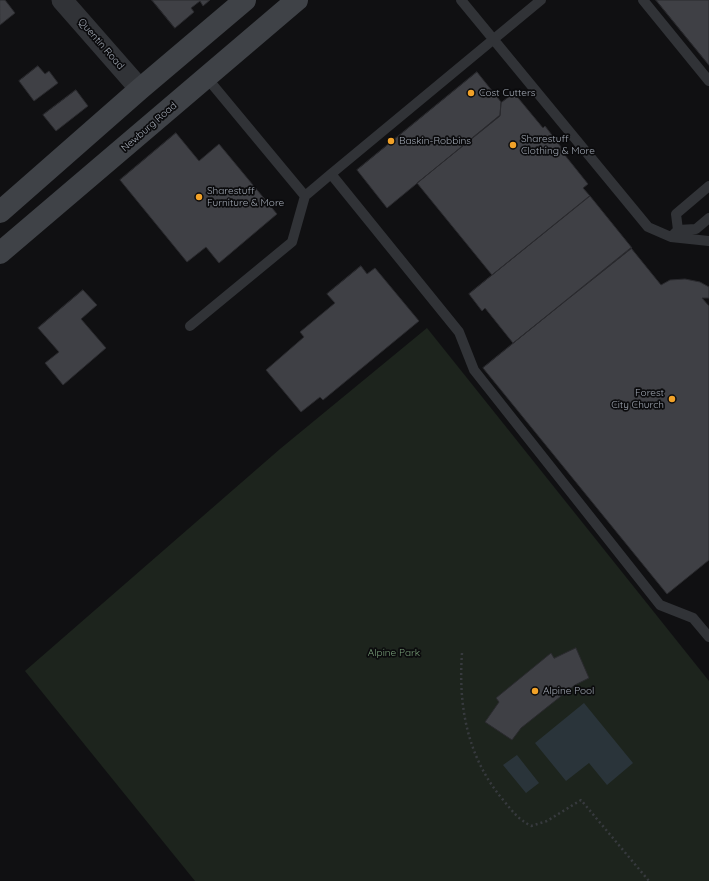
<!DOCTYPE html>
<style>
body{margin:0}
canvas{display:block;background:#101012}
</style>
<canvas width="709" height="881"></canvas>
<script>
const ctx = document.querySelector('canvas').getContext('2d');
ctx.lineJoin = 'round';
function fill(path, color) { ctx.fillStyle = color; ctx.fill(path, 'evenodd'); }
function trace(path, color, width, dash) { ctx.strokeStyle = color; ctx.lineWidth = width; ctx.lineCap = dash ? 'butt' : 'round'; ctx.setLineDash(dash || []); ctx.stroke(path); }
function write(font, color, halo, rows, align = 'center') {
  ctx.font = font + ' Quicksand,sans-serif'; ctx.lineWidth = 3.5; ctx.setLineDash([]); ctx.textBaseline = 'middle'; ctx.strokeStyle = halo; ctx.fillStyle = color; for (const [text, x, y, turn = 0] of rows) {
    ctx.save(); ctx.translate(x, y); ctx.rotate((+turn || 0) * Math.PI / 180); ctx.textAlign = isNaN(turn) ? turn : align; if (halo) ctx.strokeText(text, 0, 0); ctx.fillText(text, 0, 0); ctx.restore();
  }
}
fill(new Path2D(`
 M427,328L709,681V881H195L25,671L280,449Z`), '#1d241d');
fill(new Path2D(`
 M584,703L633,763L607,785L589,763L566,781L535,743Z
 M517,755L539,783L526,793L503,765Z`), '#2a343a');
const building = new Path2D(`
 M0,0H5L15,13L0,25Z
 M152,0H210L203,6L200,1L191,8L194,12L175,28Z
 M656,0H709V65Z
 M38,66L45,74L49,71L58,83L34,101L19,81Z
 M477,72L501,102L500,115L387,208L357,170Z
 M76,90L88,106L56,131L43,115Z
 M514,93L543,128L545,126L561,147L560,149L588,184L583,188L590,196L492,275L417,183L500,116L501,103Z
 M176,133L199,161L219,144L277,214L219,263L206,247L187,262L120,180Z
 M590,196L632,248L513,343L485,308L482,311L469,294Z
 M631,248L661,285L670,280L685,279L700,282L709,287V298H702L709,306V560L667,594L483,368Z
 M361,266L367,274L375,268L419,321L323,400L320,397L301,412L266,370L304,337L300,332L335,303L327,294Z
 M83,290L97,305L81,319L106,348L63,385L45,363L59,352L38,328Z
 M576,648L589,678L575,685L521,728L512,740L485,722L499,702L496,698L551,653L554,658Z`);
fill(building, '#3f4045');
trace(building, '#2a2a2e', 1);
trace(new Path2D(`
 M462,653C458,708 468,759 504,801C513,812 518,819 531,826L547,821L581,800L649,881`), '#373a3e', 2.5, [2, 3]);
trace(new Path2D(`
 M461,0L648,227L671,237L709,241
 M541,0L331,174L459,332L474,370L660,605L693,618L709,637
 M643,0L709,81
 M207,78L305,196
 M678,230L676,214L709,186
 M674,234L678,230L696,229L709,218
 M190,326L292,242L305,196L331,174`), '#313337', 10);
trace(new Path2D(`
 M62,0L140,89`), '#313337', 21);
trace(new Path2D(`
 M0,212L140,89L245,0
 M0,253L297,0`), '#3f4247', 22);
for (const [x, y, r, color] of [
 [471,93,4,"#f2a228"],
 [391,141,4,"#f2a228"],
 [513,145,4,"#f2a228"],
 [199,197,4,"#f2a228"],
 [672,399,4,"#f2a228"],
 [535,691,4,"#f2a228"]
]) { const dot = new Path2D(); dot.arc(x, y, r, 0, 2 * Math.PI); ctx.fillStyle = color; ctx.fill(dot); trace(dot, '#0b0b0d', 1.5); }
write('10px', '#a1a8b3', '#0b0b0d', [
 ["Quentin Road",101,44,49],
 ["Newburg Road",149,127,-41]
]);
write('10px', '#a1a8b3', '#0b0b0d', [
 ["Cost Cutters",479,93],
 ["Sharestuff",521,139],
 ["Clothing & More",521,151],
 ["Baskin-Robbins",399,141],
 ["Sharestuff",207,191],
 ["Furniture & More",207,203],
 ["Forest",664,393,"right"],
 ["City Church",664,405,"right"],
 ["Alpine Pool",543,691]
], 'left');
write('10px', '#789e78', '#0b0b0d', [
 ["Alpine Park",394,653]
]);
</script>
